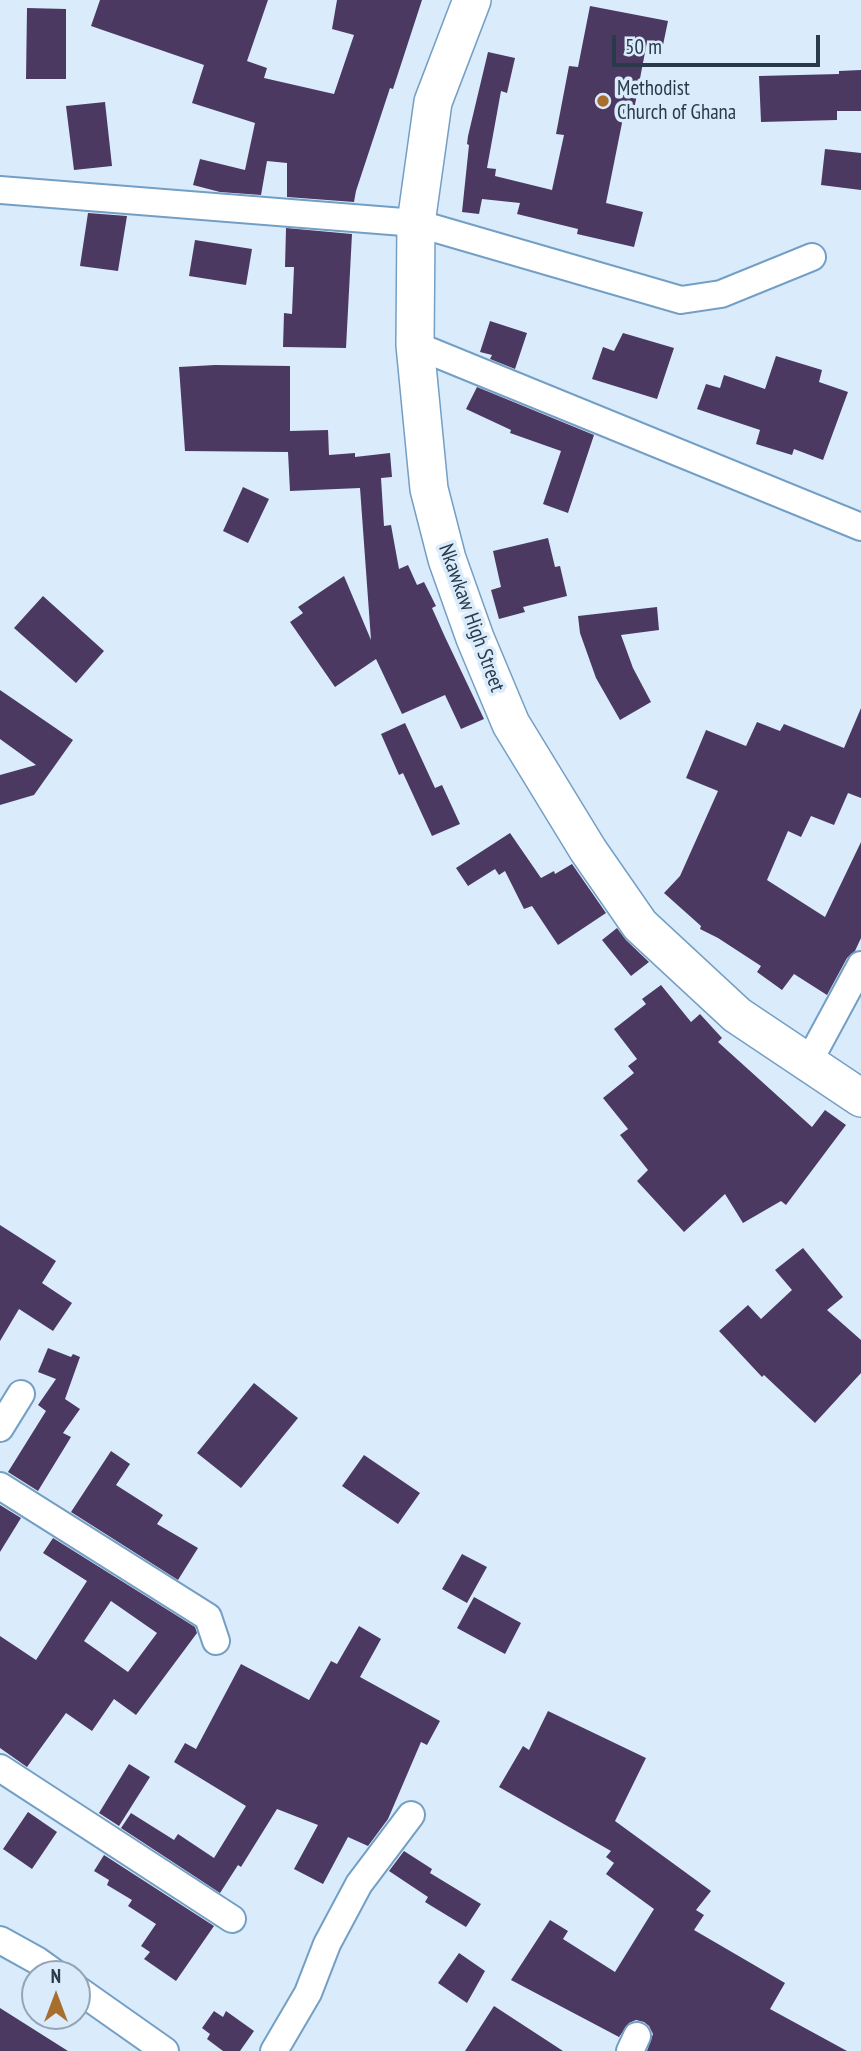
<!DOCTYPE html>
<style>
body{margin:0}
#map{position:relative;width:861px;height:2051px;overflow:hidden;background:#daecfc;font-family:"PT Sans Narrow",sans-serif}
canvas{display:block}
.north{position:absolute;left:21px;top:1960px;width:70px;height:70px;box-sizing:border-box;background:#daecfc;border:2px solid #93a5b5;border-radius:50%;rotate:0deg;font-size:19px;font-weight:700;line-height:28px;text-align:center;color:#293b4b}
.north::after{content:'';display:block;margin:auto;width:24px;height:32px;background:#a86e2e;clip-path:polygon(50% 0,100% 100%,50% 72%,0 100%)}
.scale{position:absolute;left:612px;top:35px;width:208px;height:32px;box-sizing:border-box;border:4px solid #293b4b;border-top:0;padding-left:9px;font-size:21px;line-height:24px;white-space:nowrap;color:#293b4b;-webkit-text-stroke:5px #daecfc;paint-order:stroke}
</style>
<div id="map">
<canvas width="861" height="2051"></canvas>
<div class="north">N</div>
<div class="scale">50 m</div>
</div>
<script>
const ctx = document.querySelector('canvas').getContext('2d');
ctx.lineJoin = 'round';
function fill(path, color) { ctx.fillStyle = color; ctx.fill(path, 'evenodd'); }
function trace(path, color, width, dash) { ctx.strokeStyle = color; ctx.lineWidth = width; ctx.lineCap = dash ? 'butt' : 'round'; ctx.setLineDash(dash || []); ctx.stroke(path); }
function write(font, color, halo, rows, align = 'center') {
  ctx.font = font + ' "PT Sans Narrow",sans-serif'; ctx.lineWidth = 7; ctx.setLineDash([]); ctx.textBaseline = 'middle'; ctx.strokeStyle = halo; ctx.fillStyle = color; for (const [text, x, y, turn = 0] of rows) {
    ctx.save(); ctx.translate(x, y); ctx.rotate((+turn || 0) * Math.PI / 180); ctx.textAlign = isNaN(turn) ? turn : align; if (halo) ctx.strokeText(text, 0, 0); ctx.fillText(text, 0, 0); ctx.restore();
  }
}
fill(new Path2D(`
 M100,0H268L247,61L267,68L264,78L334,94L354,35L332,29L337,0H422L393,89L390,88L356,191L354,202L287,197V163L267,161L261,195L220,192L193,185L200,159L245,170L255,123L192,103L204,65L91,26Z
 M590,6L668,21L663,45L647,42L633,115L624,113L606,203L643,212L634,247L577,234L578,229L517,214L520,203L482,199L479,214L462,212L469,145L467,144L468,136L488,52L515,58L507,93L501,91L487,168L496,169L495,176L552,190L564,135L556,134L569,66L578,67Z
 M27,8L66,9V79H26Z
 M861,70V111H837V120L761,122L759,76L839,74V71Z
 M105,102L112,166L74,170L66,106Z
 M825,149L861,153V190L821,185Z
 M88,213L127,216L118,271L80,266Z
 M286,228L352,234L346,348L283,347L284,313L292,314L294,267H285Z
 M195,240L252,249L246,285L189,276Z
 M490,321L527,333L515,369L490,359L492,355L480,352Z
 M623,333L674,348L657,399L592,379L603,347L614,351Z
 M776,356L822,370L819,382L848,392L823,460L794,449L792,455L756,444L760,430L697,409L706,384L720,388L724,375L765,389Z
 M215,365L290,366V431L328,430L329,455L355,453V457L390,453L392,477L381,478L384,526L391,525L399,569L408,565L417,585L424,582L436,606L432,608L445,637L484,719L461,729L445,695L402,714L376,659L335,687L290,622L303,613L298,607L344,576L371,640L360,488L290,491L288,452L185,451L179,367Z
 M477,387L594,435L568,513L543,504L561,451L510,433L511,430L466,409Z
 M243,487L269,499L248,543L223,531Z
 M548,538L555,567L560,566L567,596L523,607L525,612L499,619L491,590L501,587L493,551Z
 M43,596L104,651L76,683L14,628Z
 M657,607L659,630L621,635L633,668L651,702L620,720L596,678L580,633L578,616Z
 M0,690L73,740L34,795L0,805V775L36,765L0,739Z
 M861,708V798L848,793L834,825L811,816L801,837L788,831L767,880L825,917L861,842V938L855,951L847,958L827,995L794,974L782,990L757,972L761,966L718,938L700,929L701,926L664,893L680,876L718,791L686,778L706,730L746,746L757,722L780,731L784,724L844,748Z
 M405,723L435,788L442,785L460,824L432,836L403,773L399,775L381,734Z
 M510,833L541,878L554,871L555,874L572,864L606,913L558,945L532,906L524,909L505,871L499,875L495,869L468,886L456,868Z
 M617,928L626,940L649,962L631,976L602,940Z
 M661,985L691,1022L700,1014L722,1038L718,1042L812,1127L825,1110L846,1125L786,1205L781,1201L743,1223L725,1194L684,1232L637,1181L648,1170L620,1135L628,1129L603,1098L634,1073L628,1066L637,1059L614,1029L646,1004L642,999Z
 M0,1225L56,1261L42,1283L72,1303L53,1331L19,1309L0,1341Z
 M803,1248L843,1297L827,1310L861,1340V1373L815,1423L764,1375L762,1377L719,1331L748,1305L761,1319L792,1290L775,1270Z
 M48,1348L71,1357L73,1354L80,1357L65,1399L80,1409L63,1433L71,1437L38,1491L8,1472L46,1411L38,1405L56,1379L38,1372Z
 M254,1383L298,1418L241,1488L197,1453Z
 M111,1451L130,1464L116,1485L163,1515L157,1524L198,1548L178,1580L71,1512Z
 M364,1455L420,1493L398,1524L342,1486Z
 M0,1505L21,1518L0,1552Z
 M53,1538L195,1627L197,1633L136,1715L114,1699L92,1731L66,1713L27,1767L0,1748V1636L36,1660L87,1581L43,1553ZM111,1601L157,1633L128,1672L84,1641Z
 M462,1554L487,1567L467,1603L442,1589Z
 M474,1597L521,1623L505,1654L457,1628Z
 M359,1626L381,1639L360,1677L440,1721L427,1745L421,1742L388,1819L368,1846L348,1837L323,1884L294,1869L318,1825L277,1809L241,1867L238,1865L220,1893L121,1828L131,1813L174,1840L178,1834L214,1858L246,1806L174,1762L185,1743L196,1749L241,1664L309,1700L331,1661L337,1664Z
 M548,1711L646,1758L615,1821L711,1891L696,1910L704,1915L694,1930L785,1983L770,2009L847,2051H647L653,2034L649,2026L644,2022L636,2020L629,2023L619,2037L511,1980L550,1920L568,1931L563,1939L615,1972L654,1909L606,1874L614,1863L606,1857L611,1851L499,1787L523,1746L529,1750Z
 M129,1764L150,1777L119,1826L99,1813Z
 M28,1812L57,1832L32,1869L3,1849Z
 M404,1851L432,1869L430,1873L481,1904L466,1927L425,1902L428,1897L389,1871Z
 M104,1855L214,1926L176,1981L144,1959L150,1952L141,1946L156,1924L128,1906L132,1900L107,1885L109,1880L94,1871Z
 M459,1953L485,1971L467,2003L438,1983Z
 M494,2006L563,2051H465Z
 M0,2008L68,2051H0Z
 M214,2011L223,2017L226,2011L254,2031L240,2051H223L207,2039L210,2034L202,2028Z`), '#4c3962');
const minor = new Path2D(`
 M0,190L416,223L681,300L721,294L812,257
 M415,345L861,527
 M808,1063L861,965
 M0,1428L21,1394
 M0,1486L208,1617L216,1641
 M0,1768L232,1919
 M0,1940L38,1961L56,1974
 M77,1989L165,2051
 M274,2051L308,1993L327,1944L359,1884L411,1815
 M630,2051L637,2036`);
const secondary = new Path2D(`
 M472,0L433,102L416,223L415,345L429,489L447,559L475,638L511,724L588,850L640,925L737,1015L861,1098`);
trace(minor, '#749fc5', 30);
trace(secondary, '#749fc5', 40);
trace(minor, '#fff', 26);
trace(secondary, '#fff', 37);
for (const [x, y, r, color] of [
 [603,101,7,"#a86e2e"]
]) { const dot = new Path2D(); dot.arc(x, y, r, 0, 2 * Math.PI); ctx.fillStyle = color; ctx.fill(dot); trace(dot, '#daecfc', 2.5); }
write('21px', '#293b4b', '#daecfc', [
 ["Methodist",617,89],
 ["Church of Ghana",617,113]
], 'left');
write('21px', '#293b4b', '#daecfc', [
 ["Nkawkaw High Street",471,618,70]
]);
</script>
